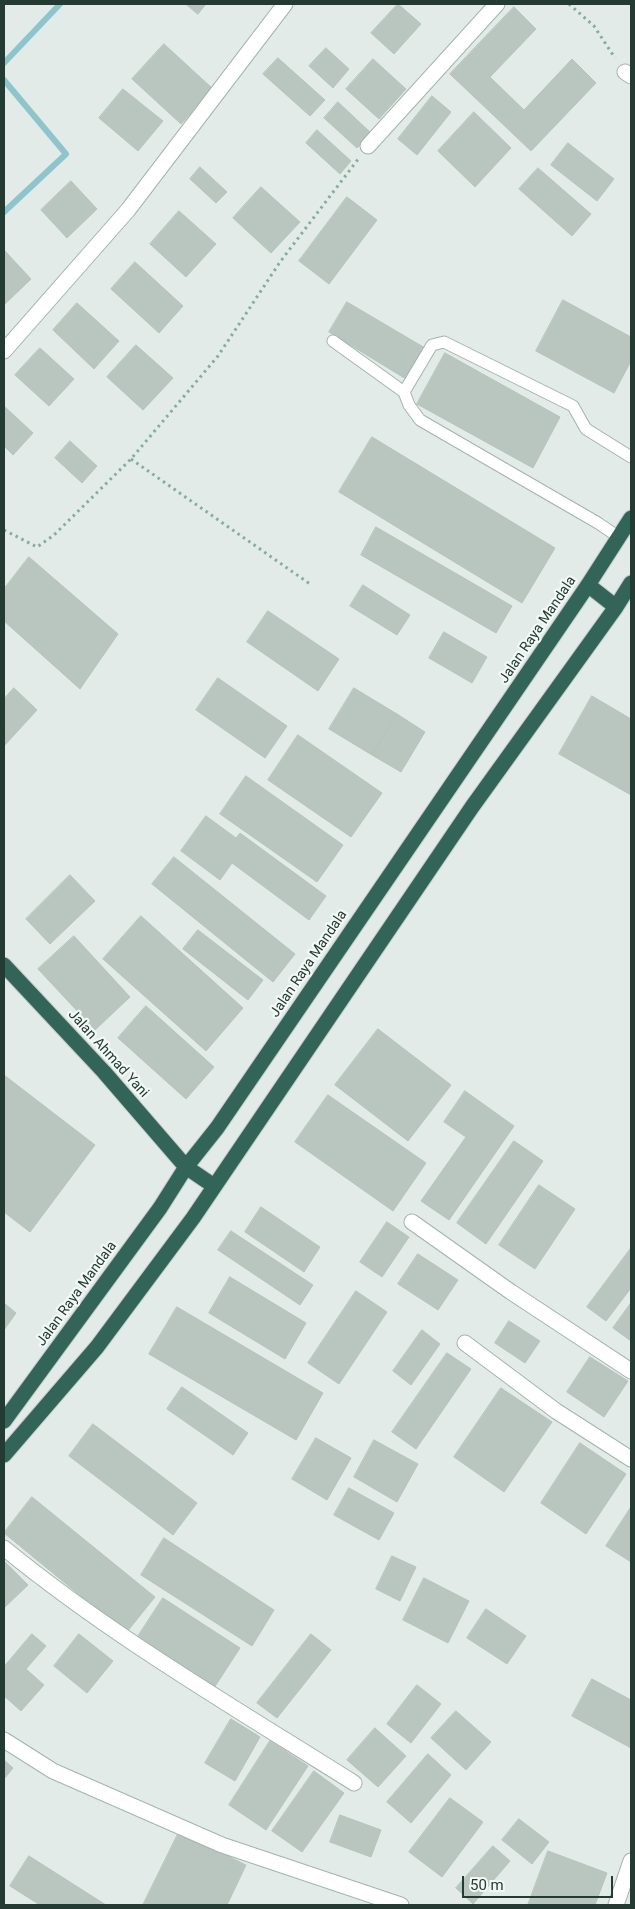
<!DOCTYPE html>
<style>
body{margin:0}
#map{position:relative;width:635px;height:1909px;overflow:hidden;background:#e2ebe7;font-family:Roboto,sans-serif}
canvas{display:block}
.frame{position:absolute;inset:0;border:5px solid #243b33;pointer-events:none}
.scale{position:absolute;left:462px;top:1876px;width:151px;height:22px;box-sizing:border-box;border:2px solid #243b33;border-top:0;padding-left:6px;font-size:15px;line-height:18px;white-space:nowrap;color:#243b33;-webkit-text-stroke:4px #f2f8f5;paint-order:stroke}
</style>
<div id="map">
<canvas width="635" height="1909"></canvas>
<div class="frame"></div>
<div class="scale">50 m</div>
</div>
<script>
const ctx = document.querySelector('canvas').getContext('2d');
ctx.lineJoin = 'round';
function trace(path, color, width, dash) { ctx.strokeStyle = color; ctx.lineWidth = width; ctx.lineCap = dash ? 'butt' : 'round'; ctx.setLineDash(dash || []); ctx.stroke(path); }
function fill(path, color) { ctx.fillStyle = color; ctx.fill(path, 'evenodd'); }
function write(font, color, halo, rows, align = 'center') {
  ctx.font = font + ' Roboto,sans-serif'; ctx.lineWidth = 4.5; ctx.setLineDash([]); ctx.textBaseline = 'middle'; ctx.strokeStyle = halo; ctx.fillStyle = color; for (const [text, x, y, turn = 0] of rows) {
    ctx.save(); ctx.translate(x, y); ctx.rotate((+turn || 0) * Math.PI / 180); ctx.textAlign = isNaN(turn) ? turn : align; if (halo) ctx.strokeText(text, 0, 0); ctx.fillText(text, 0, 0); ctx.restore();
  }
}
trace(new Path2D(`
 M4,63L60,4
 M4,80L66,154L4,212`), '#8ec5cc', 6);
const building = new Path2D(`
 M186,4H206L198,14Z
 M398,4L421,24L394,54L371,33Z
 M514,7L536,29L490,77L524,110L572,59L596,83L531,151L450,74Z
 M164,44L213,89L181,124L132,79Z
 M326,48L349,69L333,88L309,66Z
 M278,58L325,100L310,116L263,74Z
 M373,59L406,89L379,119L346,89Z
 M123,89L163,121L138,151L99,118Z
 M432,96L451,112L417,155L398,139Z
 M338,102L371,133L357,148L324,118Z
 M474,112L511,148L475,187L438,151Z
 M317,130L351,161L340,174L306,143Z
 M568,143L614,179L597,201L551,165Z
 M200,167L227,192L216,203L190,179Z
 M538,168L591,214L572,236L519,189Z
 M71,181L97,209L67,238L41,210Z
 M261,187L300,222L271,253L233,218Z
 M347,197L377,220L329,284L299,261Z
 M179,211L216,244L186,277L150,244Z
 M5,251L31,279L4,305V253Z
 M135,262L183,306L159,333L111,289Z
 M563,300L631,337V361L614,393L536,351Z
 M347,302L425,348L406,379L329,332Z
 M77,303L119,341L94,369L53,330Z
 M136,345L173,378L143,410L107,377Z
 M40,348L74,379L49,406L15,375Z
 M445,353L560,417L533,468L417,404Z
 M4,406L33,433L13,455L4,446Z
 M372,437L555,548L522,603L339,492Z
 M70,441L97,466L82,483L55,458Z
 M376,527L512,606L496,633L361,555Z
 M29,557L118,634L80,689L4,621V589Z
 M363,585L410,615L397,635L350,606Z
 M268,611L339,659L318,691L247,642Z
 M444,632L487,657L472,683L429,658Z
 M218,678L287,726L265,758L196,710Z
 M14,688L37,710L5,745L4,699Z
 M354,688L397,714L372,755L329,729Z
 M592,696L631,719V795L559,754Z
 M397,714L425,732L401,772L372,755Z
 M298,735L382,793L351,837L268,780Z
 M246,776L343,845L317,882L220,814Z
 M206,816L236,838L240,833L326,896L309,920L232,863L220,880L181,851Z
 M174,857L295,954L273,982L152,884Z
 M70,875L95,901L50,944L26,919Z
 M141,916L243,1008L206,1051L103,959Z
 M198,930L263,980L248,1000L183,949Z
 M74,936L130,997L95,1030L38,969Z
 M146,1006L214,1067L186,1099L118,1038Z
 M378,1029L451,1085L408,1141L335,1085Z
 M4,1075L95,1145L30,1232L4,1212Z
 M465,1091L514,1126L449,1220L421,1201L466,1137L444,1122Z
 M328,1095L426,1163L393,1211L295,1142Z
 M514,1141L543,1161L486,1244L457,1223Z
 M539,1185L575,1209L535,1269L499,1245Z
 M261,1207L320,1247L304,1272L245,1232Z
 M387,1222L409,1237L382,1277L360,1262Z
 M231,1231L313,1285L300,1305L218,1250Z
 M631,1248V1288L606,1321L587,1307Z
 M418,1254L458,1280L438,1310L398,1284Z
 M230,1277L306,1323L285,1359L209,1313Z
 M356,1291L387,1312L339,1384L308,1363Z
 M4,1303L16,1313L4,1330Z
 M631,1303V1341L613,1328Z
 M177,1307L323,1393L296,1440L149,1354Z
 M509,1321L540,1341L525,1363L495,1343Z
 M422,1330L440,1344L411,1385L393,1371Z
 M447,1353L471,1369L416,1449L392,1432Z
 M590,1357L628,1381L604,1417L567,1392Z
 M182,1387L248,1433L233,1455L167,1409Z
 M501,1388L552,1422L504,1492L454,1457Z
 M93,1424L197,1503L173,1535L69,1456Z
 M316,1438L351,1458L327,1500L292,1479Z
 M374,1440L418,1464L397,1502L354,1477Z
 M580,1443L626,1474L586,1534L541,1503Z
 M349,1488L394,1513L379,1540L334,1515Z
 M32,1497L155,1597L126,1633L4,1533Z
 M631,1507V1562L606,1546Z
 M164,1538L274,1610L252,1646L141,1575Z
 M392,1556L416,1567L400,1601L376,1589Z
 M4,1561L28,1585L4,1608Z
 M424,1578L469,1601L448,1643L403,1620Z
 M163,1598L240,1648L212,1691L135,1641Z
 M486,1609L526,1636L507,1664L467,1638Z
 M32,1634L46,1646L26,1669L44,1685L21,1711L4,1696V1667Z
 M79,1634L113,1661L87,1693L54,1666Z
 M311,1634L331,1650L277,1718L257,1703Z
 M592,1679L631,1700V1748L572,1716Z
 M417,1685L441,1704L411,1743L387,1724Z
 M456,1711L491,1742L466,1770L431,1738Z
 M231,1719L260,1737L235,1781L205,1763Z
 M375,1728L406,1756L378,1787L347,1760Z
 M270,1741L308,1766L266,1830L229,1805Z
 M428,1754L451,1775L411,1823L387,1802Z
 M4,1760L13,1768L4,1779Z
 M314,1771L344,1793L302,1852L272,1831Z
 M450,1798L483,1822L442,1877L409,1852Z
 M340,1815L381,1830L371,1857L330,1842Z
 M519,1819L549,1842L532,1864L502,1840Z
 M179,1832L246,1865L227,1905H143Z
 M493,1846L510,1861L473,1904L456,1888Z
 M548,1851L607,1873L595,1905H528Z
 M29,1856L106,1905H40L10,1886Z`);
fill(building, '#b8c6bf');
trace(building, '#b5c4bd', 1);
const lane = new Path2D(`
 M333,341L404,392L409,405L420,420L598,523L620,538
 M404,392L432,345L444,342L573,406L586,429L631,457`);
const street = new Path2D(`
 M625,72L631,76
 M368,146L497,4
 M4,351L128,210L285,4
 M412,1222L511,1292L631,1371
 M465,1343L556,1411L631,1459
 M4,1548C113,1637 235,1708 354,1783
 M4,1740L53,1771L222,1845L401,1905
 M616,1905L631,1861`);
const highway = new Path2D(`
 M588,585L616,607
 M4,965L104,1072L186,1167L214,1186
 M4,1421L160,1208L186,1167L217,1128L588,585L631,518
 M4,1455L97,1347L193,1218L472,807L616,607L631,583`);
trace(lane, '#a5b3ad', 13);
trace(street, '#a5b3ad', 17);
trace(highway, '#c2c8c6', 17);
trace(new Path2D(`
 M569,4L594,26L615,58
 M131,459L310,584
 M4,530L37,547L54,535L131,459L218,356L280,262L359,158`), '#85ac9e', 3, [2.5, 4]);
trace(lane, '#fff', 11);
trace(street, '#fff', 15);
trace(highway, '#326558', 15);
write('14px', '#243b33', '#f2f8f5', [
 ["Jalan Raya Mandala",538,630,-56],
 ["Jalan Raya Mandala",309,964,-56],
 ["Jalan Ahmad Yani",108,1054,48],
 ["Jalan Raya Mandala",77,1294,-54]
]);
</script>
